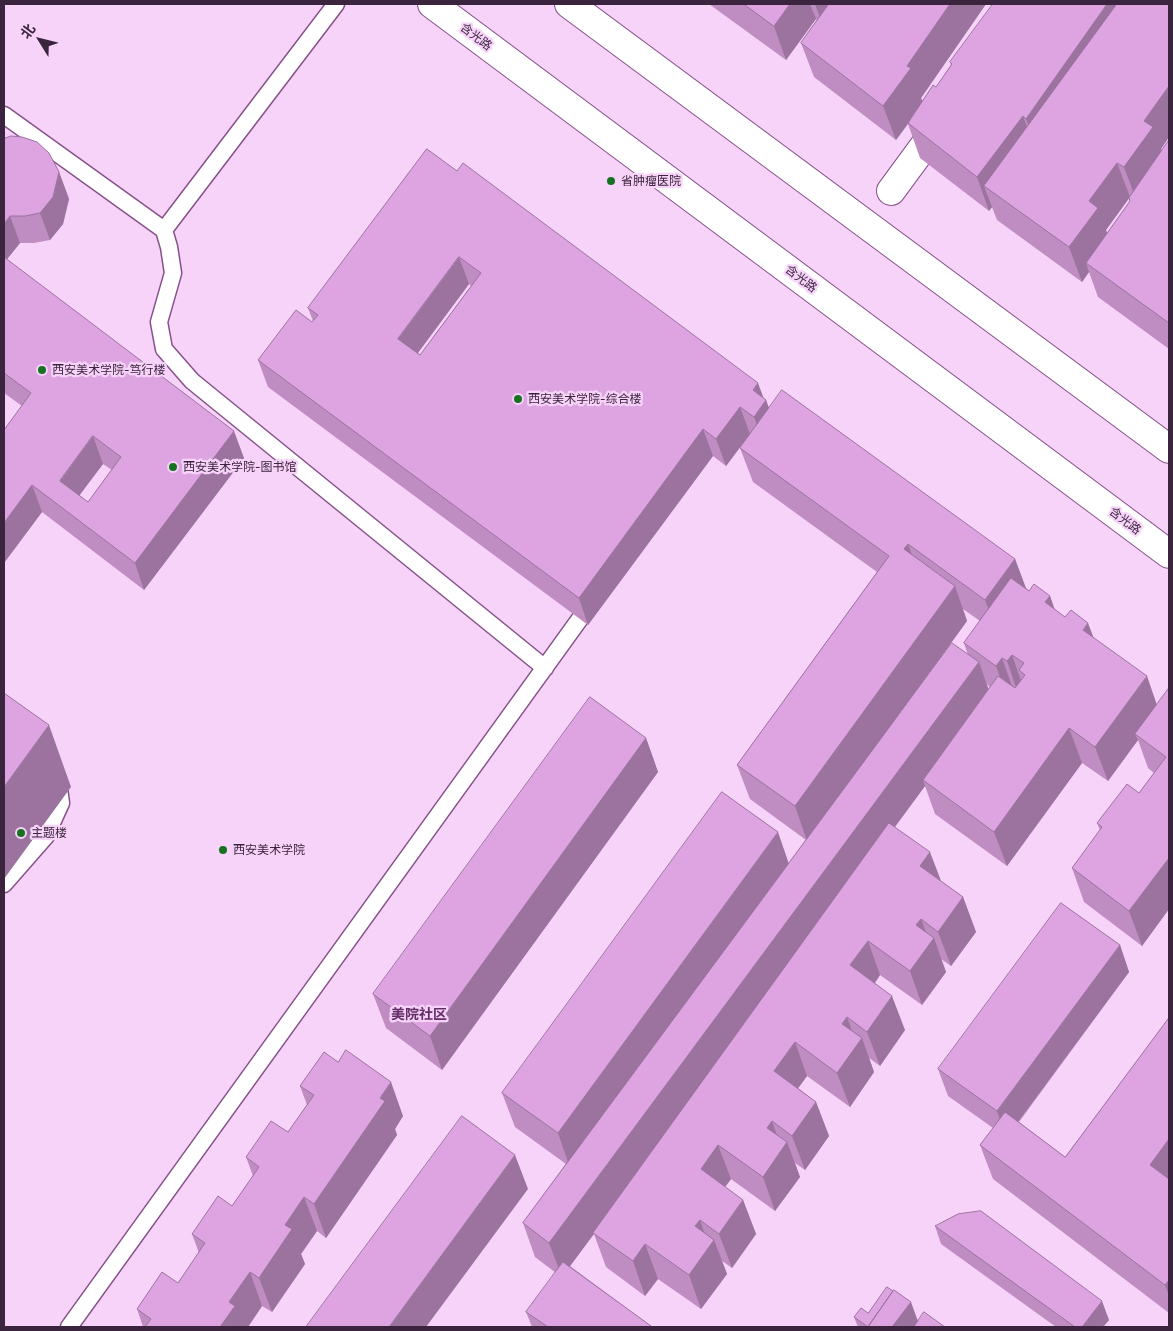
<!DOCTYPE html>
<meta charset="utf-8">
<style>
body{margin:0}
#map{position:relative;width:1173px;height:1331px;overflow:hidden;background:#f7d3fa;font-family:Inter,"Noto Sans SC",sans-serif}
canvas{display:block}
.frame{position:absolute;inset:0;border:5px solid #3b243d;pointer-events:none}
.north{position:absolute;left:15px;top:15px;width:50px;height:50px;-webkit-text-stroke:4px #f7d3fa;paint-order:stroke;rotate:306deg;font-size:14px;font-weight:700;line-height:20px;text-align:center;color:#3b243d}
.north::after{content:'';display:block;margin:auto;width:18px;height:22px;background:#3b243d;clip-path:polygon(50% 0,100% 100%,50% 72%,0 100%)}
</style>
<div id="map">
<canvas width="1173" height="1331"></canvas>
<div class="frame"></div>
<div class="north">北</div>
</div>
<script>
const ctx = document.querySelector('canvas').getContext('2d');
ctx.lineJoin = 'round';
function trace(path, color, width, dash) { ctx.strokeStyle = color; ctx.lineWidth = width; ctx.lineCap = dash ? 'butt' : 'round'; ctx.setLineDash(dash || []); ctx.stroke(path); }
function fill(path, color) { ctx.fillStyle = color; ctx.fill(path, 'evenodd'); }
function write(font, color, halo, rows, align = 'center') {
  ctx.font = font + ' Inter,"Noto Sans SC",sans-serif'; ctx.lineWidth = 4.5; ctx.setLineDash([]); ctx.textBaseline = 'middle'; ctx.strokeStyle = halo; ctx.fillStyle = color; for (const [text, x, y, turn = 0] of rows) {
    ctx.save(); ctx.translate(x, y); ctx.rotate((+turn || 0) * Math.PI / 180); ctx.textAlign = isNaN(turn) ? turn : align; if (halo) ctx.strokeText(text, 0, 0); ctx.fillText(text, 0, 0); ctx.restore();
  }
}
const service = new Path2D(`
 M4,115L164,230L169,247L173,273L159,322L164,349L192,381L545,668
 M164,230L336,4
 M4,884L46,836L61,803L58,781
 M69,1327L592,602`);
const minor = new Path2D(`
 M891,191L941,123`);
const secondary = new Path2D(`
 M432,4L1169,554
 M569,4L1169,449`);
trace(service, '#86518a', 19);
trace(minor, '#86518a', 30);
trace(secondary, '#86518a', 30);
trace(service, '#fff', 16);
trace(minor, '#fff', 28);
trace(secondary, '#fff', 28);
fill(new Path2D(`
 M709,4H986L921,98L922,101L936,87L951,65L950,62L1169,4V137L1161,149L1162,151L1169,140V349L1098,297L1089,272L1082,282L997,220L992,207L989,211L920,158L908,124L896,140L814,77L801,43L817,20L816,19L786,60ZM1129,198L1130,201L1107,233L1106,230Z
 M4,139L59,172L69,199L63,224L50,240L34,243H20L7,259L244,458L144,590L42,512L4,563L22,406L4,393ZM103,464L112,470L88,502L79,495Z
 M427,149L764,399L766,400L769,408L1015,559L1026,588L1029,591L1050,596L1054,609L1094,638L1157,705L1169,688V909L1142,946L1084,902L1072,868L1100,830L1097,823L1139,793L1154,773L1148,768L1138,740L1108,781L1082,763L1007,866L935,814L925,786L895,827L941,881L963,897L976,932L951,966L941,959L946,972L922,1005L880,975L875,983L905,1030L880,1066L869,1058L874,1072L850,1107L807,1076L798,1088L816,1102L829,1136L805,1170L795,1163L800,1177L775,1211L731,1179L725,1187L743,1200L756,1234L732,1268L722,1261L727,1274L701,1309L658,1279L645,1296L606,1267L594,1234L570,1266L652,1327H532L526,1312L556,1273L535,1257L523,1223L566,1164L515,1127L502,1093L789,863L806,840L750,799L737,765L877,572L753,482L740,448L750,434L726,466L713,456L588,625L268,387L258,360L312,322L313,321L308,308ZM469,284L471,286L420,355L418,353ZM963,609L980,621L964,643L968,655L895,720L967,621ZM987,684L990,687L989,690Z
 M646,738L658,772L442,1070L386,1028L373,994Z
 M1120,945L1129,972L1019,1122L1065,1157L1169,1018V1313L993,1179L980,1145L993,1128L948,1096L938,1069Z
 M300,1086L403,1116L395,1129L397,1135L326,1238L317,1231L301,1254L305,1264L272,1312L262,1306L248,1327H143L137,1309L178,1283L199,1253L192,1234L232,1206L253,1176L246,1157L288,1132L307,1105Z
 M935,1226L1109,1320L1103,1327H1056L941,1244Z
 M868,1313L918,1322L945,1327H858L854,1317Z`), '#bf8dc2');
fill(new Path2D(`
 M790,4H810L816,19L786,60L774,26Z
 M815,4H836L822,23Z
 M950,4H986L921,98L923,103L896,140L883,106L907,66Z
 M1107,4H1126L1039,153L1026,119Z
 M1169,86V137L1161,149L1166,162L1137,202L1124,167L1144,121Z
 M1023,116L1036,151L984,186L992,207L989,211L977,177Z
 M1117,163L1130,197L1106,230L1110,242L1086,263L1089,272L1082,282L1069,247L1089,201Z
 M59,172L69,199L63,224L50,240L40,213Z
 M10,216L20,243L4,263V224Z
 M459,257L469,284L408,366L398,339Z
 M758,383L765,402L766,400L776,428L764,444L754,417L753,390Z
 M740,407L750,434L726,466L716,439Z
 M703,429L713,456L588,625L579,598Z
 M234,431L244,458L144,590L135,563Z
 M93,436L103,464L70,508L60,481Z
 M32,485L42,512L4,563V523Z
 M908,544L920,578L904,549Z
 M1015,559L1028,594L998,634L985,600Z
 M955,586L967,621L807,841L795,806Z
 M1050,596L1062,630L1045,602Z
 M1088,623L1101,657L1083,630Z
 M1012,655L1024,689L1019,696L1007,661Z
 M1002,658L1014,692L1008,700L996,666Z
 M979,662L991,697L923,780L925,786L562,1277L549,1243Z
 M1147,676L1159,711L1135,734L1138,740L1108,781L1095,747Z
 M49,725L71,787L4,879V787Z
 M1069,728L1082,763L1007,866L994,832Z
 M646,738L658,772L442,1070L430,1036Z
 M778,832L790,867L570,1168L558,1133Z
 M930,852L943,886L920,866Z
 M1169,858V909L1142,946L1129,911Z
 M963,897L976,932L951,966L938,932Z
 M921,919L930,943L934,938L946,972L922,1005L910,971L916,925Z
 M868,941L880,975L863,1000L850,965Z
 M1120,945L1129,972L1006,1138L997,1111Z
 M892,996L905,1030L880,1066L867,1032Z
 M847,1017L857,1045L862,1038L874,1072L850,1107L837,1073L842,1024Z
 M795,1042L807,1076L786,1105L774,1071Z
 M391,1082L403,1116L395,1129L397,1135L326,1238L314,1204L380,1098Z
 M816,1102L829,1136L805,1170L792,1136Z
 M772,1121L782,1150L787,1142L800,1177L775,1211L763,1177L767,1128Z
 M1169,1139V1190L1150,1165Z
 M718,1145L731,1179L713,1203L701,1169Z
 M515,1155L528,1189L426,1327H389Z
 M304,1197L317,1231L301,1254L305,1264L272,1312L259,1278L285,1225Z
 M743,1200L756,1234L732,1268L719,1234Z
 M700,1220L709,1247L714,1240L727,1274L701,1309L689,1275L695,1226Z
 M645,1244L658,1279L645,1296L633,1261Z
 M250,1272L262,1306L248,1327H220L229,1302Z
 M1169,1280V1296L1165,1285Z
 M1102,1301L1109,1320L1103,1327H1082Z
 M911,1302L920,1327H883Z`), '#9b739e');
const building = new Path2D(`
 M744,4H790L774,26Z
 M829,4H950L907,66L911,68L883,106L801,43Z
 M993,4H1107L1026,119L1023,116L977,177L908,123L933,85L936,87L952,64L950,62Z
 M1117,4H1169V86L1144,121L1153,127L1124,167L1117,163L1089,201L1098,208L1069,247L984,186Z
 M11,136L22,137L37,142L49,153L59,172L53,197L40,213L25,216H10L4,224V139Z
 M1169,140V323L1086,263L1130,201L1129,198Z
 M427,149L457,171L463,163L758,383L753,390L766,400L754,417L740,407L716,439L703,429L579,598L258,360L296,310L312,322L318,315L308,308ZM459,257L481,273L420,355L398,339Z
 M4,257L234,431L135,563L32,485L4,523V430L31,393L4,373ZM93,436L121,457L88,502L60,481Z
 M782,390L1015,559L985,600L908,544L904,549L955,586L795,806L737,765L889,556L740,448Z
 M1011,578L1029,591L1034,584L1050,596L1045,602L1065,617L1071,610L1088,623L1083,630L1147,676L1095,747L1069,728L994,832L923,780L998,676L1015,688L1025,675L1019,670L1024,663L1012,655L1007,661L1002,658L996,666L964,643Z
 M952,643L979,662L549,1243L523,1223Z
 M1169,688V858L1129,911L1072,868L1102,827L1097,823L1127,784L1139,793L1166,757L1135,734Z
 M4,693L49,725L4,787Z
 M590,697L646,738L430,1036L373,994Z
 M722,792L778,832L558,1133L502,1093Z
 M889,823L930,852L920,866L963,897L938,932L921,919L916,925L934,938L910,971L868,941L850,965L892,996L867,1032L847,1017L842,1024L862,1038L837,1073L795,1042L774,1071L816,1102L792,1136L772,1121L767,1128L787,1142L763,1177L718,1145L701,1169L743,1200L719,1234L700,1220L695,1226L714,1240L689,1275L645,1244L633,1261L593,1233Z
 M1061,903L1120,945L997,1111L938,1069Z
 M1169,1018V1139L1150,1165L1169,1179V1280L1165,1285L980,1145L1005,1112L1065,1157Z
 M346,1050L391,1082L380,1098L385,1101L314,1204L304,1197L285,1225L292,1229L259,1278L250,1272L229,1302L235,1306L220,1327H145L151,1319L137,1309L162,1272L178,1283L205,1243L192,1234L218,1196L232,1206L259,1167L246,1157L271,1121L288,1132L314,1095L300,1086L324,1052L338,1062Z
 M462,1116L515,1155L389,1327H306Z
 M981,1211L1102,1301L1082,1327H1075L935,1226L958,1214Z
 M563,1262L651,1326V1327H548L526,1312Z
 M887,1287L893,1291L868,1327L854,1317L861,1308L868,1313Z
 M894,1290L911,1302L892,1327H868Z
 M924,1312L945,1327H914Z`);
fill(building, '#dea4e2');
trace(building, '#9b739e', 1);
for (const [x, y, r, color] of [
 [611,181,5,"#177220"],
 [42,370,5,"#177220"],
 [518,399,5,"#177220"],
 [173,467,5,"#177220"],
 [21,833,5,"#177220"],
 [223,850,5,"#177220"]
]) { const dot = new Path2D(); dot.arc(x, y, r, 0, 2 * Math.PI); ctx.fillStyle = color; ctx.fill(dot); trace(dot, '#f7d3fa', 2); }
write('12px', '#3b243d', '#f7d3fa', [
 ["含光路",476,37,37],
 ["含光路",801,279,37],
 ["含光路",1125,521,37]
]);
write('12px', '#3b243d', '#f7d3fa', [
 ["省肿瘤医院",621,181],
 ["西安美术学院-笃行楼",52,370],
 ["西安美术学院-综合楼",528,399],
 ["西安美术学院-图书馆",183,467],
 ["主题楼",31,833],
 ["西安美术学院",233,850]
], 'left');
write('bold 14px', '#612e66', '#f7d3fa', [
 ["美院社区",419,1015]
]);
</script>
